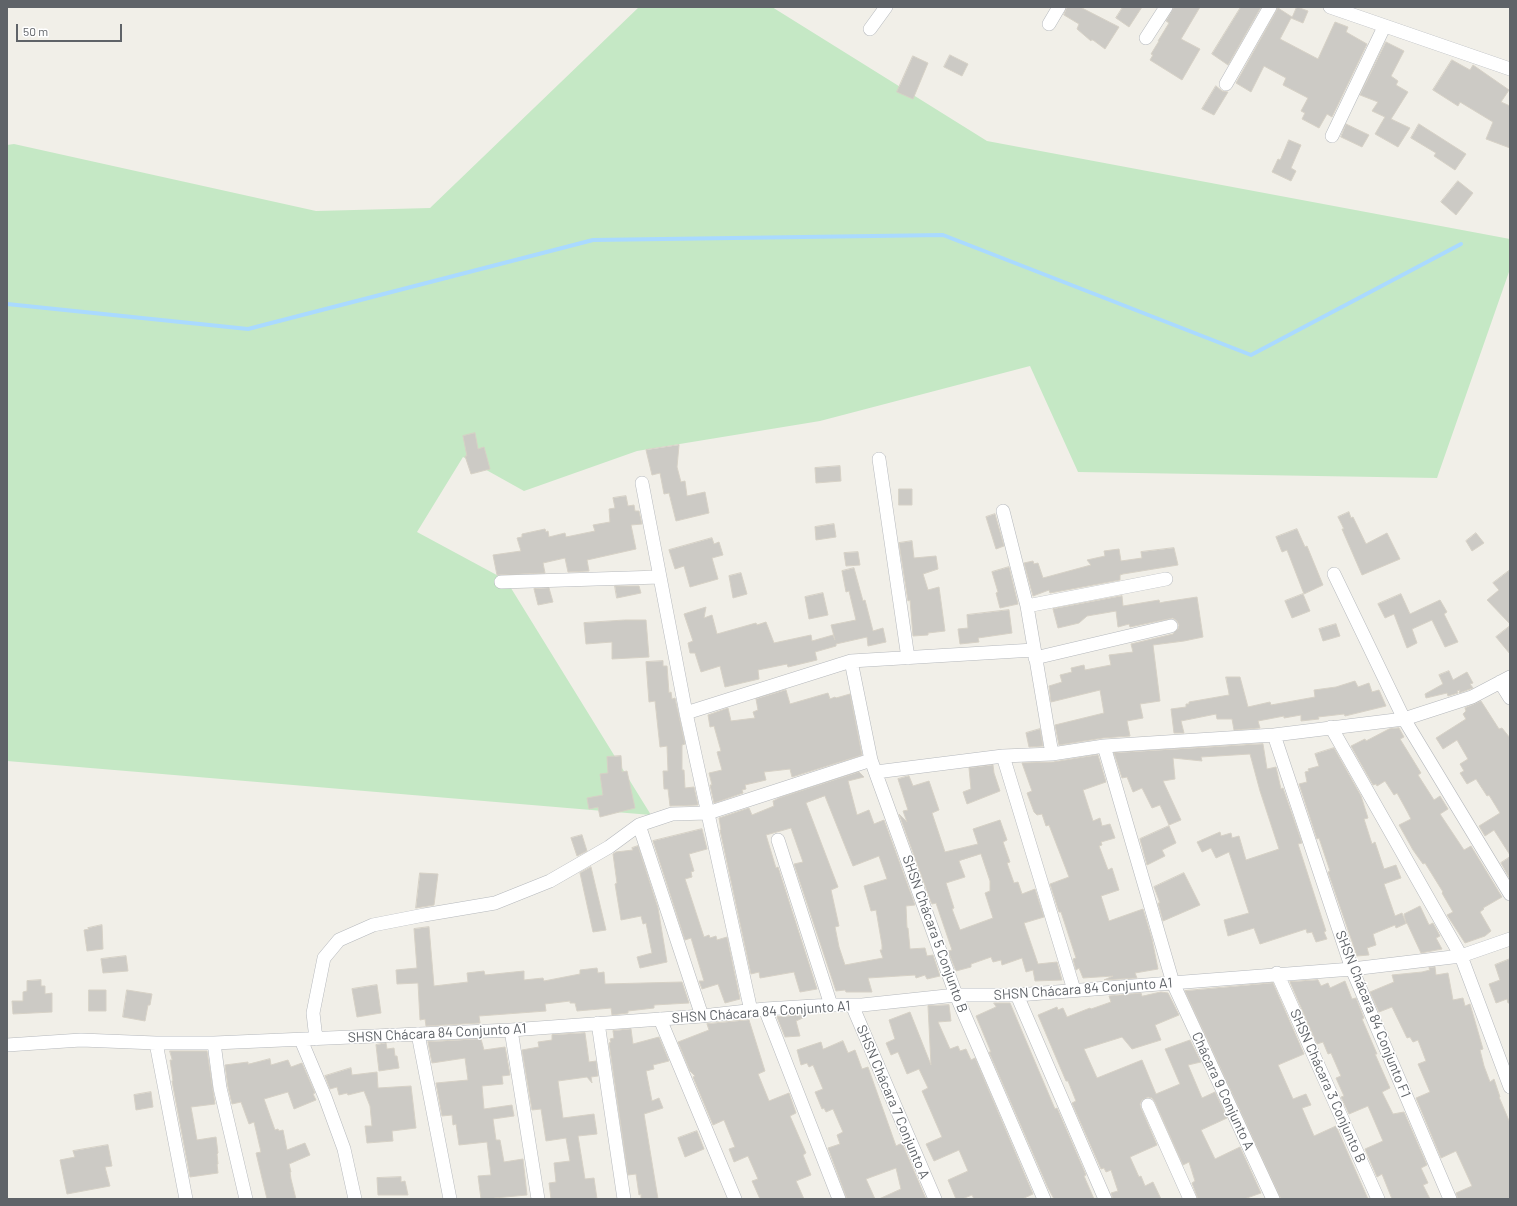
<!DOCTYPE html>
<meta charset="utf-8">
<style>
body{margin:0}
#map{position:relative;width:1517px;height:1206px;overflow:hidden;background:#f1efe8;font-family:Barlow,sans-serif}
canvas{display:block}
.frame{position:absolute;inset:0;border:8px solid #5f6368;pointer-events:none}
.scale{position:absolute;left:16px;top:24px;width:106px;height:18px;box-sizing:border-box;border:2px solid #5f6368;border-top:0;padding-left:5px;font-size:12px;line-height:14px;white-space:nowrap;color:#5f6368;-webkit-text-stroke:3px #fff;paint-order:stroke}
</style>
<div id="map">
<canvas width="1517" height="1206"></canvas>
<div class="frame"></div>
<div class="scale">50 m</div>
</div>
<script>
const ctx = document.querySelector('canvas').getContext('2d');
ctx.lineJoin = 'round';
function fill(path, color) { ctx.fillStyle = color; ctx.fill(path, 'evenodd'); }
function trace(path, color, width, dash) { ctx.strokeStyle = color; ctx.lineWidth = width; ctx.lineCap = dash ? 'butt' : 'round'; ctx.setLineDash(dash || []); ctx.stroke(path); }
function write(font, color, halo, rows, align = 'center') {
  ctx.font = font + ' Barlow,sans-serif'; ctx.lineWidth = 3; ctx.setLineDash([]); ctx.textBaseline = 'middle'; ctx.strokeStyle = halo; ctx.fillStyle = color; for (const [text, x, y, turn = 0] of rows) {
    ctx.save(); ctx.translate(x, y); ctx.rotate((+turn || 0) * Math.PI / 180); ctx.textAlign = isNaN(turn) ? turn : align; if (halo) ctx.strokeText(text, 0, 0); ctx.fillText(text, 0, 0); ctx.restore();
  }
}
fill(new Path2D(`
 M639,7H772L987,141L1510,239V269L1437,478L1078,472L1030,366L820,421L637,451L524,491L463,457L417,532L506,580L651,815L7,761V145L14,144L316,211L430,208Z`), '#c5e8c5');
trace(new Path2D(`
 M7,304L248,329L593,240L943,235L1251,355L1461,244`), '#aadaff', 4);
const building = new Path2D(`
 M1067,7H1080L1119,27L1105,49L1093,40H1091V41L1077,29L1079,24L1064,15Z
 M1123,7H1142L1129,27L1116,18Z
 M1174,7H1200L1181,39L1200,49L1182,80L1150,60L1153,55L1151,54L1159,41H1158L1169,23L1166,21Z
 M1241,7H1261L1228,65L1212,54Z
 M1297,7L1308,11L1303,23L1291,18L1280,39L1318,59L1335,22L1348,27L1346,32L1367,44L1332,117L1327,114L1319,128L1302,119L1305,113L1301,111L1308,98L1283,85L1286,78L1264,66L1251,92L1236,83L1278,8L1292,17Z
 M1386,42L1404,51L1391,76L1398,81L1396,85L1408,92L1391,119L1410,128L1398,147L1375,134L1385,117L1372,111L1378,102L1360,95Z
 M950,55L968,64L962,76L944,67Z
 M913,56L928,63L913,99L897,92Z
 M1452,60L1470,70L1473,65L1509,90L1501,102L1510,106V148L1486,139L1493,122L1460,102L1458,106L1433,90Z
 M1216,86L1222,91L1228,92L1214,115L1202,109Z
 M1346,124L1369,135L1362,147L1341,137Z
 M1419,124L1466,154L1455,170L1434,156L1436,153L1411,138Z
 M1289,140L1301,145L1291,168L1296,171L1291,181L1272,172L1278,159L1280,160Z
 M1458,181L1473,193L1456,215L1441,202Z
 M475,433L478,449L484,447L490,469L471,474L465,456H467L463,436Z
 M679,445L677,467L681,482L685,481L687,496L705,492L709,513L676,521L669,493L664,494L660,473L652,475L646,450Z
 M840,466L841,481L816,483L815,468Z
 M899,489H912V505H899Z
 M626,496L628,506L634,505L635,511H639L642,524L631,525L636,549L587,560L589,571L568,572L565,558L543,563L545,573L497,575L493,555L521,551L517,538L522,537V534L545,529L546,532L548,531L549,537L565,533L566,537L595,531L593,525L610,522L609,509L615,508L613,498Z
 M1349,512L1351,518L1353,517L1366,544L1387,533L1400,559L1362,575L1342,529H1344L1338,517Z
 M995,514L1004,546L996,549L986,517Z
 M834,524L836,537L816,540L815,527Z
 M1297,529L1305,547L1307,546L1323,585L1304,594L1287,550L1282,552L1276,537Z
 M1476,533L1484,543L1472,551L1466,541Z
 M712,538L714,544L719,542L723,555L712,558L718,579L690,587L684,566L675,569L669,550Z
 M912,541L914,558L936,556L938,569L923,574L928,590L939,587L945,631L928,633V635L913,636L910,600L908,601L899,543Z
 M1174,548L1178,565L1123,574L1120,575V580L1050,593L1049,590L1033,596L1024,563L1033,561L1034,564L1038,563L1043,578L1091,565L1087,560L1105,556L1104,551L1119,549L1121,561L1142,558L1141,552Z
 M858,552L860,565L846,566L844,553Z
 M1009,567L1018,604L1000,608L996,593L998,592L992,572Z
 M854,568L863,601L865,600L873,631L883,628L886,642L868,646L867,637L836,644V646L815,652L817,660L788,667L787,664L758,670L759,679L725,687L720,666L701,672L695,653H690L688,643L693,641L684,614L706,607L704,618L712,615L717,634L756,623L757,625L766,622L774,643L811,635L812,641L833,635L835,640L831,625L856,620L849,591L846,592L842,571Z
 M1510,570V624L1487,600L1499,590L1493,583Z
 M741,573L747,594L733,598L729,576Z
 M615,586H639L641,593L617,598Z
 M549,588L553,602L538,605L534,589Z
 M823,593L828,615L809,619L805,597Z
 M1303,594L1310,611L1292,618L1285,601Z
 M1401,594L1410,614L1440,600L1447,612L1444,614L1458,642L1445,647L1432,620L1412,629L1417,643L1407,648L1394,614L1385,618L1378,604Z
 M1122,596L1123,606L1159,600L1160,603L1164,602L1197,597L1203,637L1184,641L1153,645L1160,701L1140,704L1143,718L1127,721L1130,736L1103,738L1059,745L1055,725L1104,713L1100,690L1051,702L1049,686L1062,682L1060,675L1072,672L1071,668L1084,665L1085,670L1111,665L1109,655L1133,652L1131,644L1173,634L1178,629L1179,625L1177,621L1173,618L1130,627L1129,624L1118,627L1116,611L1087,616L1079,623L1058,628L1053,609Z
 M1009,610L1012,633L978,638L979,642L960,644L958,629L968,628L967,615Z
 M625,620H646L649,657L612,659V642L586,644L584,623Z
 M1336,624L1340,636L1323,641L1319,629Z
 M1510,626V654L1496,637Z
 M663,661V666H667L669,693L671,692L672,699L675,698L685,744L682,745V770H684L685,788L694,787L698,805L670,806L668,789H664L663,771H668L667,746L660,747L655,701L649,702L646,662Z
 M1449,671L1453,680L1467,672L1473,683L1470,684L1473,688L1459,693L1460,690L1457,691L1458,693L1448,696L1447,693L1426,698L1425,694L1443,684L1439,675Z
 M1226,677H1240L1248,707L1270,702L1271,705L1315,697L1314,690L1336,687L1355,681L1358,687L1369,683L1372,692L1379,690L1386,706L1345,716L1344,714L1318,717L1319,719L1301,721V715L1284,718V716L1258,721L1260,728L1234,730L1232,719H1217L1216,714L1181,721L1184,733H1174L1171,709L1186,707V704H1189V702L1229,695Z
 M786,690L790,704L828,693L830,699L835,697L836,698L850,694L862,755L792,777L790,769L764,772L766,780L745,785L746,789L742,790L743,793L714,803L710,785H712L709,773L722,770L717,752L721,751L714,726L710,727L708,715L728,708L731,721L755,718L753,712L758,710L756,699Z
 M1481,701L1499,729L1502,728L1510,738V855L1494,830L1485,836L1479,826L1500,813L1489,795L1487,796L1476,779L1467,784L1460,773L1464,771L1460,764L1468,759L1457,740L1443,749L1436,738L1466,719L1463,714L1466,711L1465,708Z
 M1399,728L1404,737L1400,739L1421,773L1418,775L1434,800L1440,796L1448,809L1440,814L1464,850L1471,846L1502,897L1483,908L1484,909L1480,912L1491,931L1485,936L1465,943L1447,915L1453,912L1442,893L1443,892L1425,863L1423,864L1413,850L1399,825L1411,819L1408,813L1397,793L1394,795L1385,781L1377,786L1376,784L1373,785L1351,746L1365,739L1366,741L1389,729Z
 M1040,729L1043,746L1029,747L1026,733Z
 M1263,744L1267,769L1276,767L1281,789L1283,788L1302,843L1298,844L1326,931L1324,932L1327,939L1316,942L1312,932L1307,933L1306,929L1260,944L1254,928L1228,936L1224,920L1249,913L1232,861L1229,852L1216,858L1211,848L1202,852L1197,842L1220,832L1221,836L1231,833L1232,838L1239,836L1246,860L1279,849L1260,791L1250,754L1201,757L1202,761L1173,758L1175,779L1163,781L1181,820L1169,825L1160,805L1152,808L1142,788L1133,792L1127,777L1122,778L1114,753Z
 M1334,748L1361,796L1368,818L1364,819L1372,844L1375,842L1384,869L1396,865L1401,878L1384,884L1395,916L1402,913L1406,923L1404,914L1420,906L1429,925L1433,923L1440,936L1436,938L1442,949L1421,953L1407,923L1396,928L1395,925L1373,934L1376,945L1367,948L1369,955L1357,956L1328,872L1330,871L1319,838L1317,839L1299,784L1307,782L1305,772L1309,771L1308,769L1319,766L1315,754Z
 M1098,755L1106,782L1083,790L1093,821L1100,818L1102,826L1110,824L1115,838L1101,842L1102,845L1099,846L1108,870L1112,868L1119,890L1101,896L1109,921L1143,909L1152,939L1158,969L1135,973L1137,978L1104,980L1113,976L1083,978L1079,968L1076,970L1073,959L1076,958L1061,912H1059L1050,884L1069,877L1049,825L1046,826L1042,814L1037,815L1034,812L1027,793L1032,791L1022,763L1053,762Z
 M621,756L622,772L627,771L635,808L600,817L598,807L589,809L587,798L603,795L600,774L608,773L607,757Z
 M993,765L994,773L1000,791L967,804L963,792L971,789L969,768Z
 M859,772L864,777L848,781L857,815L869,810L874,824L884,820L915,905L906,906L907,928H908L910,949L925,948L927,956L933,955L940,976L927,979L925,975L916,978L915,975L868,978L872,992H846L845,990L836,991L794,864L803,862L791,828L766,835L776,868L778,867L817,989L800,992L794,972L760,978L759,972L751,974L720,830H721L719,818L749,808L752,815L774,806L773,801L779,798ZM825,796L853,866L879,856L887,879L864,886L871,911L876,910L882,945V950H880L883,958L845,965L839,947L835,927L839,926L831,890L838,887L806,803Z
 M909,776L913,786L929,781L939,810L932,813L945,852L978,844L973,829L1000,820L1007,840L1003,842L1010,862L1007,863L1014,883L1018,882L1022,894L1035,889L1044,917L1024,923L1038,964L1057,962L1062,980L1035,981L1033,970L1026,972L1022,958L1002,965L1001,960L993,962L991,957L971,964V967L956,971L948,951L952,950L936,903L932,904L931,902L899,814L907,822L903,811L908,810L898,779ZM981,854L990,881V891L985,893L993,918L960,930L952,909L954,908L946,883L965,877L959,861Z
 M1169,826L1176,843L1162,850L1165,856L1147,865L1140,839Z
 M702,829L707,849L689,854L694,871L691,872L692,877L685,879L704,937L709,935L710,938L716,936L717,940L727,937L740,999L725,1003L718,984L702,989L699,981H704L691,938L685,940L653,841Z
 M582,835L587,851L577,856L571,838Z
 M638,846L658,908L667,962L640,968L637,957L652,953L646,923L643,924L641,916L621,920L615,884L617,883L613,854L616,852L633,850L632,848Z
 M1510,857V879L1501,863Z
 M591,867L606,930L593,932L580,873Z
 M420,873L438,874L434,905L416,908Z
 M1184,873L1200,905L1163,921L1158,903H1160L1154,887Z
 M102,925L103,949L87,951L84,930L89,929L88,928Z
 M429,927L434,986L468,982L467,973L484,971L485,975L524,971V980L543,978L544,981L580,974V970L597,968L598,973L604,972L605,984L682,982L689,1003L654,1005V1008L628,1011V1013L612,1015L611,1008L577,1011L575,1003H570V1001L545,1004L546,1011L479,1016L480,1023L426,1026L425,1019L420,1020L418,983L397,984L396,970L417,968L414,929Z
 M126,956L128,971L103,973L101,959Z
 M1510,959V1003H1508L1507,999L1496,1003L1489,984L1500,980L1495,965Z
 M1435,967L1436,975L1448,973L1453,1000L1463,998L1465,1006L1470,1004L1483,1049L1480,1050L1484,1066L1490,1082L1494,1079L1500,1097H1499L1510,1123V1199H1458L1456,1193L1472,1186L1456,1151L1441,1158L1416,1098L1430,1092L1418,1064L1426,1061L1418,1040L1413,1042L1410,1037L1407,1038L1392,1007L1379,1012L1370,992L1394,982L1392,975L1422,972L1430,970L1429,968Z
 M41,980V986H45V994L52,993V1012L13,1014L12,1001H23V992L27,991V981Z
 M1318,980L1321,986L1328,983L1330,988L1345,981L1352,999L1356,998L1364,1018L1362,1019L1377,1054H1375L1390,1088L1382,1092L1393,1114L1404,1112L1427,1165L1421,1168L1428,1183L1423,1185L1430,1199H1392L1382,1174L1377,1177L1365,1149L1383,1141L1368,1106L1349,1114L1341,1097L1344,1096L1336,1078L1341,1076L1331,1053L1328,1054L1323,1042L1317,1044L1290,982Z
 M1273,983L1304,1054L1278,1065L1293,1099L1306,1094L1311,1105L1302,1108L1314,1136L1336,1126L1368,1199H1281L1185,991Z
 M377,985L381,1013L357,1017L352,989Z
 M89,990H106V1011H89Z
 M127,990L152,994L150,1005H148L145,1021L123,1017Z
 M1161,992L1168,993L1179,1015L1155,1025L1161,1040L1132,1049L1122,1037L1084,1049L1097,1078L1142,1060L1156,1094L1180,1084L1165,1049L1190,1040L1201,1062L1188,1065L1202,1098L1215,1092L1227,1118L1201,1130L1215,1159L1240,1147L1261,1193L1244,1199H1198L1192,1183L1195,1181L1189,1162L1183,1165L1155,1102L1152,1098L1148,1097L1142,1100L1140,1104L1141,1108L1157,1145L1130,1157L1139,1177L1141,1176L1145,1186L1153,1182L1161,1199H1113L1111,1193L1118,1191L1111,1170L1106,1172L1104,1168L1101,1169L1072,1103L1076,1101L1068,1081H1066L1038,1015L1057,1007L1058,1010L1063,1008L1067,1017L1090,1008L1091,1009L1111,1002L1109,996L1141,993L1142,996Z
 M994,1003H1010L1055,1109L1057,1108L1086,1175L1084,1176L1094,1199H1054L1048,1188L989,1052H991L976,1016L996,1007Z
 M949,1005L951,1021L938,1022L950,1049L958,1046L960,1051L966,1049L971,1060L975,1058L1033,1194L1022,1199H974L972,1195L962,1199H956L948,1180L968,1171L959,1150L934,1161L926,1144L942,1137L922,1091L928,1088L919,1069L907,1074L898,1052L891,1055L886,1043L895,1039L889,1020L910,1012L931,1065L928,1006Z
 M805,1015V1017L796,1021L800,1036L785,1037L777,1017Z
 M749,1020L765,1071L758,1074L769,1101L789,1093L796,1113L790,1116L806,1153L803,1155L811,1175L796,1181L804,1199H760L752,1181L758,1179L748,1156L734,1162L729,1149L735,1147L724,1120L713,1125L693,1077L695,1076L690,1071L678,1042L709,1030L707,1024Z
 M631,1029L633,1044L659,1037L669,1061L653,1065L654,1069L646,1071L652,1101L659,1098L663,1108L644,1114L658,1199H641V1194L639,1195L636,1174L628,1175L609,1043L611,1042L610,1039L614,1038L613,1031Z
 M585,1033L589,1062L596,1061L598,1076L591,1077L592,1083L587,1077L558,1081L563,1118L594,1114L597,1134L578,1136L585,1179L594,1178L597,1199H551L549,1183L556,1182L554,1163L570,1161L566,1138L546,1141L541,1109L532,1110L522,1050L539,1047L538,1042L552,1040V1035Z
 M481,1039L484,1050L505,1047L506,1052L510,1075L502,1076L503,1084L482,1086L484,1109L512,1105L514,1116L493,1119L496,1140H500L504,1162L523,1159L527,1195L494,1198L495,1199H481L478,1176L491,1175L487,1142L459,1145L456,1124L453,1125L452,1115L442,1116L436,1083L468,1080L465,1058L432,1063L428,1042Z
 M843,1041L848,1053L855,1050L862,1069L868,1067L896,1146L902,1143L926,1199H879L901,1189L896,1168L866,1179L875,1199H847L828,1148L840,1144L837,1135L843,1132L833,1109L826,1112L824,1108L822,1109L815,1092L823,1089L813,1065L809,1067L807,1063L801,1065L797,1050L821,1042L823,1049Z
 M386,1043L387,1049L394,1048L395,1056H397L399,1068L379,1071L376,1045Z
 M170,1051H207L215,1104L191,1107L197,1140L216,1137L218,1153L217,1154L218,1164H217L218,1173L190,1177L172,1081H173L170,1060H172Z
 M270,1059L271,1065L288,1060L291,1067L302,1063L315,1093L313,1094L316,1100L294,1109L288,1092L264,1099L275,1130L278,1129L279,1131L283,1130L287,1150L305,1143L310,1155L289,1164L291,1172H290L291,1179L296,1199H267L256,1153L261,1152L254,1122L249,1124L241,1102L232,1104L228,1087L225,1065L248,1062V1064Z
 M351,1068L352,1075L377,1072L378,1088L411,1086L416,1128L392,1131L393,1141L367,1143L365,1126H372L370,1106L364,1091L348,1095L347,1093L339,1095L337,1087L330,1089L325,1076Z
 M151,1092L153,1107L136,1110L134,1095Z
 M697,1131L704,1149L685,1157L678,1138Z
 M108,1145L112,1166L105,1167L110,1186L67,1194L60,1160L75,1157L73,1151Z
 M401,1177V1182L405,1181L408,1195H378L377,1178Z`);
fill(building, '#cccac5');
trace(building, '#d6d1c6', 1);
const street = new Path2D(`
 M1330,7L1510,69
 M1049,24L1059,7
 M870,29L886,7
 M1146,38L1166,7
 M1226,84L1270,7
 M1332,136L1384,27
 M879,459L908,658
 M642,483L686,713L751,1011
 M1003,511L1027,606L1052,754
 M1334,574L1404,719L1510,894
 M501,582L660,577
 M1027,606L1166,579
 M1035,658L1171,626
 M851,661L871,760L956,995L1044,1199
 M1500,682L1510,698
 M686,713L851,661L1034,650
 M1331,727L1461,956L1510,1087
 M1274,735L1352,969L1450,1199
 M1104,746L1173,983L1273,1199
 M1003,756L1074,990
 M876,772L1003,756L1052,754L1104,746L1274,735L1404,719L1472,697L1510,677
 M639,825L702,1016
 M778,840L831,1005
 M1277,973L1378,1199
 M1017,995L1105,1199
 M852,1005L935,1199
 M765,1009L839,1199
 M660,1019L735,1199
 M598,1023L624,1199
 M511,1030L538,1199
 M418,1034L450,1199
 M316,1039L313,1013L324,958L339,940L373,925L424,915L495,903L550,881L609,847L639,825L672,814L708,813L871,760
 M301,1040L325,1097L344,1149L355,1199
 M156,1043L186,1199
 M214,1043L220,1088L246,1199
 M7,1045L81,1040L156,1043H214L511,1030L702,1016L765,1009L831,1005H862L956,995H1017L1352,969L1461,956L1510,939
 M1148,1105L1190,1199`);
trace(street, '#b5b8bc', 14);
trace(street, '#fff', 13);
write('14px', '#5f6368', '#fff', [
 ["SHSN Chácara 5 Conjunto B",935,934,70],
 ["SHSN Chácara 84 Conjunto A1",1083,989,-4],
 ["SHSN Chácara 84 Conjunto A1",761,1012,-4],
 ["SHSN Chácara 84 Conjunto F1",1373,1014,68],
 ["SHSN Chácara 84 Conjunto A1",437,1033,-3],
 ["SHSN Chácara 3 Conjunto B",1328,1086,66],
 ["Chácara 9 Conjunto A",1223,1091,65],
 ["SHSN Chácara 7 Conjunto A",893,1102,67]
]);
</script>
